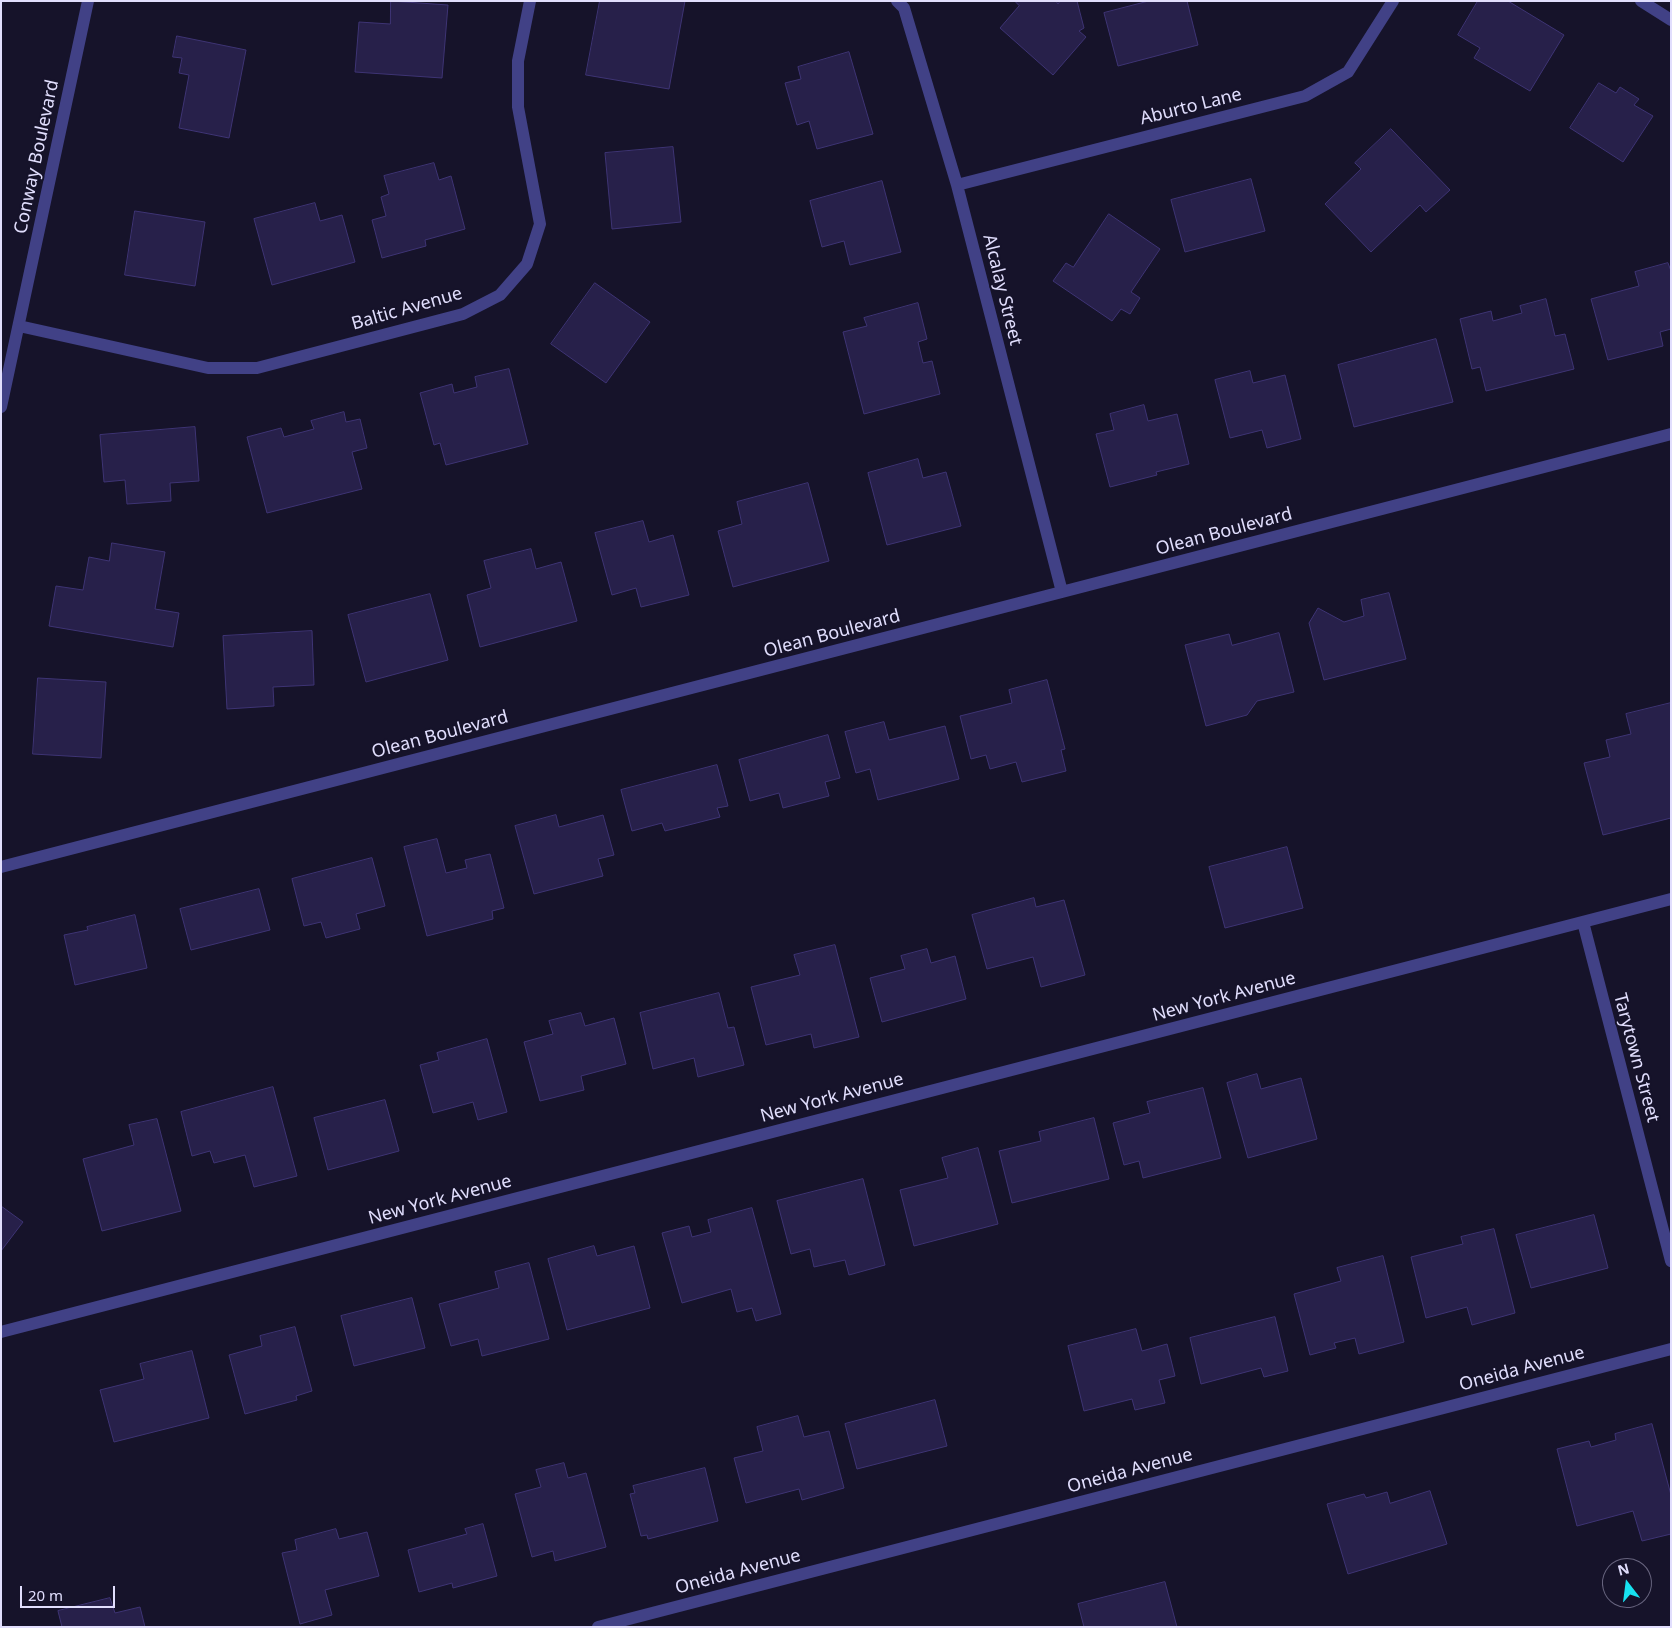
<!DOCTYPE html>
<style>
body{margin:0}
#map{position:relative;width:1672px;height:1628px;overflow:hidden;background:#16132a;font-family:"Noto Sans",sans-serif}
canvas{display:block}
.frame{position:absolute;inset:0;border:2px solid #e1defd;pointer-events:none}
.north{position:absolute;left:1602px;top:1558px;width:50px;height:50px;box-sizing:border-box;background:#16132a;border:1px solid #67647e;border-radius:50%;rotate:345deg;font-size:14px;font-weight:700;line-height:20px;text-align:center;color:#e1defd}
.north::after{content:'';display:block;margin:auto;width:18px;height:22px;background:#17e2f0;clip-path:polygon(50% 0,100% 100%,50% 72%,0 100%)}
.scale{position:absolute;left:20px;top:1586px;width:95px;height:22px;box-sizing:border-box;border:2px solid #e1defd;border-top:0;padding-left:6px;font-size:15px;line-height:18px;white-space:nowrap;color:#e1defd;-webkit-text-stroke:4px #16132a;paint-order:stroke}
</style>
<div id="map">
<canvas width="1672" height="1628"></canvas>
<div class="frame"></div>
<div class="north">N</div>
<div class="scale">20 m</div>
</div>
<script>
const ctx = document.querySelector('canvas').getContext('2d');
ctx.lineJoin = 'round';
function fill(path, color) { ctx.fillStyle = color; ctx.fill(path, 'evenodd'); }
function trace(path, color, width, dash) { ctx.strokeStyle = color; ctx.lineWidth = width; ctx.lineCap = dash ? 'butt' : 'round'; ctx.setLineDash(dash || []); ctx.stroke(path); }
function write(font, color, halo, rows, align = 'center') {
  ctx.font = font + ' "Noto Sans",sans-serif'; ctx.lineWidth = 4; ctx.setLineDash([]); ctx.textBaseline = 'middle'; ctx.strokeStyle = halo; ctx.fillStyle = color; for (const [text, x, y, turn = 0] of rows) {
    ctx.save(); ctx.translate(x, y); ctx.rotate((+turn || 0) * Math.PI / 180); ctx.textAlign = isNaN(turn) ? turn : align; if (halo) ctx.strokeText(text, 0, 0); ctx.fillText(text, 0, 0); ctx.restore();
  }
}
const building = new Path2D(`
 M391,1L448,5L442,78L355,72L359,22L390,24Z
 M600,1H685L669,89L586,75Z
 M1015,1H1056L1058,4L1060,1H1077L1084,28L1079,31L1086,37L1053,75L1000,28L1019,6Z
 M1149,1H1187L1198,45L1118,66L1104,13Z
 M1478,1H1508L1564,35L1530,91L1474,58L1480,48L1458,35Z
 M177,36L246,50L229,138L179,128L189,75L179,73L182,58L173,57Z
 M849,52L873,134L817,149L809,121L797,125L785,83L801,79L798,67Z
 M1599,83L1616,93L1620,87L1639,99L1634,105L1653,116L1623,162L1570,128Z
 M1391,129L1450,190L1426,212L1420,205L1371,252L1325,204L1361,169L1355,163Z
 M673,147L681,222L612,229L605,153Z
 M434,163L439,180L451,176L465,229L425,240L426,246L382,258L372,220L386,216L381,197L389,194L384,176Z
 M1251,179L1265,231L1185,252L1171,200Z
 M882,181L901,252L850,265L844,241L822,247L810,201Z
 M315,203L320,221L342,215L355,262L272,285L254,219Z
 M135,211L205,222L195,286L125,275Z
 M1109,214L1160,249L1131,292L1140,298L1130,314L1121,309L1112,321L1053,281L1066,263L1073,267Z
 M1668,263L1671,271V329L1660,332L1663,346L1608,360L1591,299L1639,286L1635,272Z
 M595,283L650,322L606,383L551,344Z
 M1546,299L1555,336L1565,334L1574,369L1486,391L1480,367L1472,369L1460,319L1491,311L1493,321L1522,313L1520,306Z
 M918,303L927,339L918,342L923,363L932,361L940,394L864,414L843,332L867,326L864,318Z
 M1436,339L1453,402L1354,427L1338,365Z
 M509,369L528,444L446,465L440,443L434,445L420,393L452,384L454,393L477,387L475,377Z
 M1250,371L1253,383L1285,375L1301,439L1267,448L1262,430L1230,438L1215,380Z
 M1144,405L1148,421L1177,414L1189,464L1156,472L1157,475L1110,487L1096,434L1114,430L1110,414Z
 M344,412L346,422L360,419L367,448L352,452L362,489L267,513L247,437L281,428L284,437L314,429L311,421Z
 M195,427L199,481L170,483L171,501L127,504L125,480L104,482L100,435Z
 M918,459L923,478L946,472L961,526L887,545L868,473Z
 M808,483L829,561L733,587L718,531L742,524L737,502Z
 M643,521L649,542L673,535L689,595L641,607L636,588L612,595L595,533Z
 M112,543L165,552L155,609L179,613L173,647L49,626L56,586L83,590L89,557L109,561Z
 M531,549L536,569L561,562L577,621L480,647L467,595L491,588L484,561Z
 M1389,593L1406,659L1324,680L1309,623L1318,608L1344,622L1364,616L1361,600Z
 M430,594L448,660L366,682L348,615Z
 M312,631L314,685L273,687L274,706L227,709L223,636Z
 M1279,633L1294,692L1257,701L1247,715L1206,726L1185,645L1229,634L1232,645Z
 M38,678L106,682L101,758L33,754Z
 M1047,680L1065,749L1061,750L1066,771L1022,782L1016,762L990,769L986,755L971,759L960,716L1012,703L1009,690Z
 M1671,703V818L1603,835L1584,763L1610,757L1606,740L1631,734L1626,714Z
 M884,722L889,740L945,726L959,779L878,800L870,769L856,773L845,732Z
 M828,735L840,778L825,782L829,796L783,808L779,793L750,801L739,760Z
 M717,765L728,806L717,808L720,817L665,831L662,823L632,831L621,790Z
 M556,815L559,827L603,815L614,855L598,859L603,876L534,894L515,826Z
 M437,839L446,873L467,868L465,860L490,854L504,908L492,911L493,919L427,936L404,847Z
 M1287,847L1303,908L1225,928L1209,867Z
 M372,858L385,906L356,914L360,929L326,938L321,922L304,926L292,879Z
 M259,889L270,930L191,950L180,909Z
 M1034,898L1036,907L1064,900L1085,975L1041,987L1033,957L987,969L972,915Z
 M135,915L147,968L75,985L64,935L88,930L87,927Z
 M835,945L859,1037L814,1048L811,1034L766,1045L751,987L800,975L794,955Z
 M927,949L931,963L955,956L966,999L882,1022L870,978L905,969L901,956Z
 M719,993L728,1028L734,1027L744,1065L698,1077L694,1058L653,1069L640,1013Z
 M581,1013L585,1026L614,1018L626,1064L581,1076L584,1090L540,1101L524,1042L553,1034L549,1021Z
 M487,1039L507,1112L478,1120L473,1102L433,1113L420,1065L439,1060L437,1053Z
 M1257,1074L1261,1089L1301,1078L1317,1139L1248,1158L1227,1083Z
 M273,1087L297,1176L254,1187L245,1155L214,1163L210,1151L192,1156L181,1112Z
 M1203,1088L1221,1158L1143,1178L1139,1161L1124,1165L1113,1123L1150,1113L1147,1102Z
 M385,1100L399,1151L328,1170L314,1118Z
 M1094,1118L1109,1179L1012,1203L999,1151L1041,1141L1039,1132Z
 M157,1119L181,1211L102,1231L83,1159L134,1145L129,1125Z
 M978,1148L998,1224L914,1246L900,1190L948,1178L942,1158Z
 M863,1179L885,1265L849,1275L845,1260L814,1267L810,1249L791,1254L777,1201Z
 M1,1206L23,1222L1,1251Z
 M752,1208L781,1314L756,1321L752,1308L737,1312L731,1289L682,1303L662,1233L689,1226L692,1237L711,1232L708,1220Z
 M1594,1215L1608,1268L1531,1288L1516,1235Z
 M1494,1229L1515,1313L1472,1325L1467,1307L1426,1318L1411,1257L1463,1244L1461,1237Z
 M594,1246L597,1256L634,1246L650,1308L567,1330L548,1259Z
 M1383,1256L1404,1342L1359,1354L1355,1338L1334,1343L1336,1348L1310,1355L1294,1294L1341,1281L1337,1268Z
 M529,1263L549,1339L482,1356L478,1339L451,1346L439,1304L499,1288L495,1272Z
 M412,1298L425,1348L354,1366L341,1316Z
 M1275,1317L1288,1371L1264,1377L1261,1368L1201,1384L1190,1338Z
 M295,1327L312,1391L296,1396L297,1400L245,1414L229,1355L262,1346L260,1336Z
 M1136,1329L1142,1351L1167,1344L1175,1376L1159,1380L1165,1403L1135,1410L1132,1399L1084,1411L1068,1346Z
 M192,1351L209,1418L114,1442L100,1390L144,1379L140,1364Z
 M935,1400L947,1446L857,1469L845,1424Z
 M798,1416L804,1437L829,1431L844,1488L802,1500L799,1489L746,1503L734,1458L763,1451L757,1427Z
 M1652,1424L1671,1495V1534L1642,1541L1633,1511L1577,1526L1557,1449L1589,1441L1591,1447L1616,1440L1615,1434Z
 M564,1463L568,1478L586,1473L606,1547L555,1561L553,1551L532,1557L515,1494L541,1487L536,1470Z
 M705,1468L718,1521L648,1539L647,1535L641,1536L630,1494L635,1493L633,1486Z
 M1430,1491L1447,1544L1348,1574L1327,1504L1364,1494L1366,1498L1387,1492L1390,1503Z
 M483,1524L497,1576L453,1588L452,1583L419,1592L408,1550L467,1534L465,1529Z
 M336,1529L339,1539L367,1532L379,1576L325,1590L332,1615L300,1624L282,1553L297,1550L295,1540Z
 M1165,1582L1177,1627H1084L1078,1604Z
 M110,1598L115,1613L140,1607L145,1627H62L58,1611Z`);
fill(building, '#27204a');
trace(building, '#3e3474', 1);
trace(new Path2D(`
 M897,1L904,8L957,185L1062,592
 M1641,1L1671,20
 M957,185L1305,96L1348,72L1393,1
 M19,326L208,368H257L463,314L500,295L527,264L540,224L518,107V61L530,1
 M1,407L88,1
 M1,867L1671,434
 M1583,922L1671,1261
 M1,1332L1671,899
 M598,1627L1671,1349`), '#414186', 12);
write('18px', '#e1defd', '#16132a', [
 ["Aburto Lane",1191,107,-14],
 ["Conway Boulevard",37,157,-78],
 ["Alcalay Street",1002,290,76],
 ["Baltic Avenue",407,309,-16],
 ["Olean Boulevard",1224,532,-15],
 ["Olean Boulevard",832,634,-15],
 ["Olean Boulevard",440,735,-15],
 ["New York Avenue",1224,997,-15],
 ["Tarytown Street",1636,1058,75],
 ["New York Avenue",832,1098,-15],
 ["New York Avenue",440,1200,-15],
 ["Oneida Avenue",1522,1369,-15],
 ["Oneida Avenue",1130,1471,-15],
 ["Oneida Avenue",738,1572,-15]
]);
</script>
